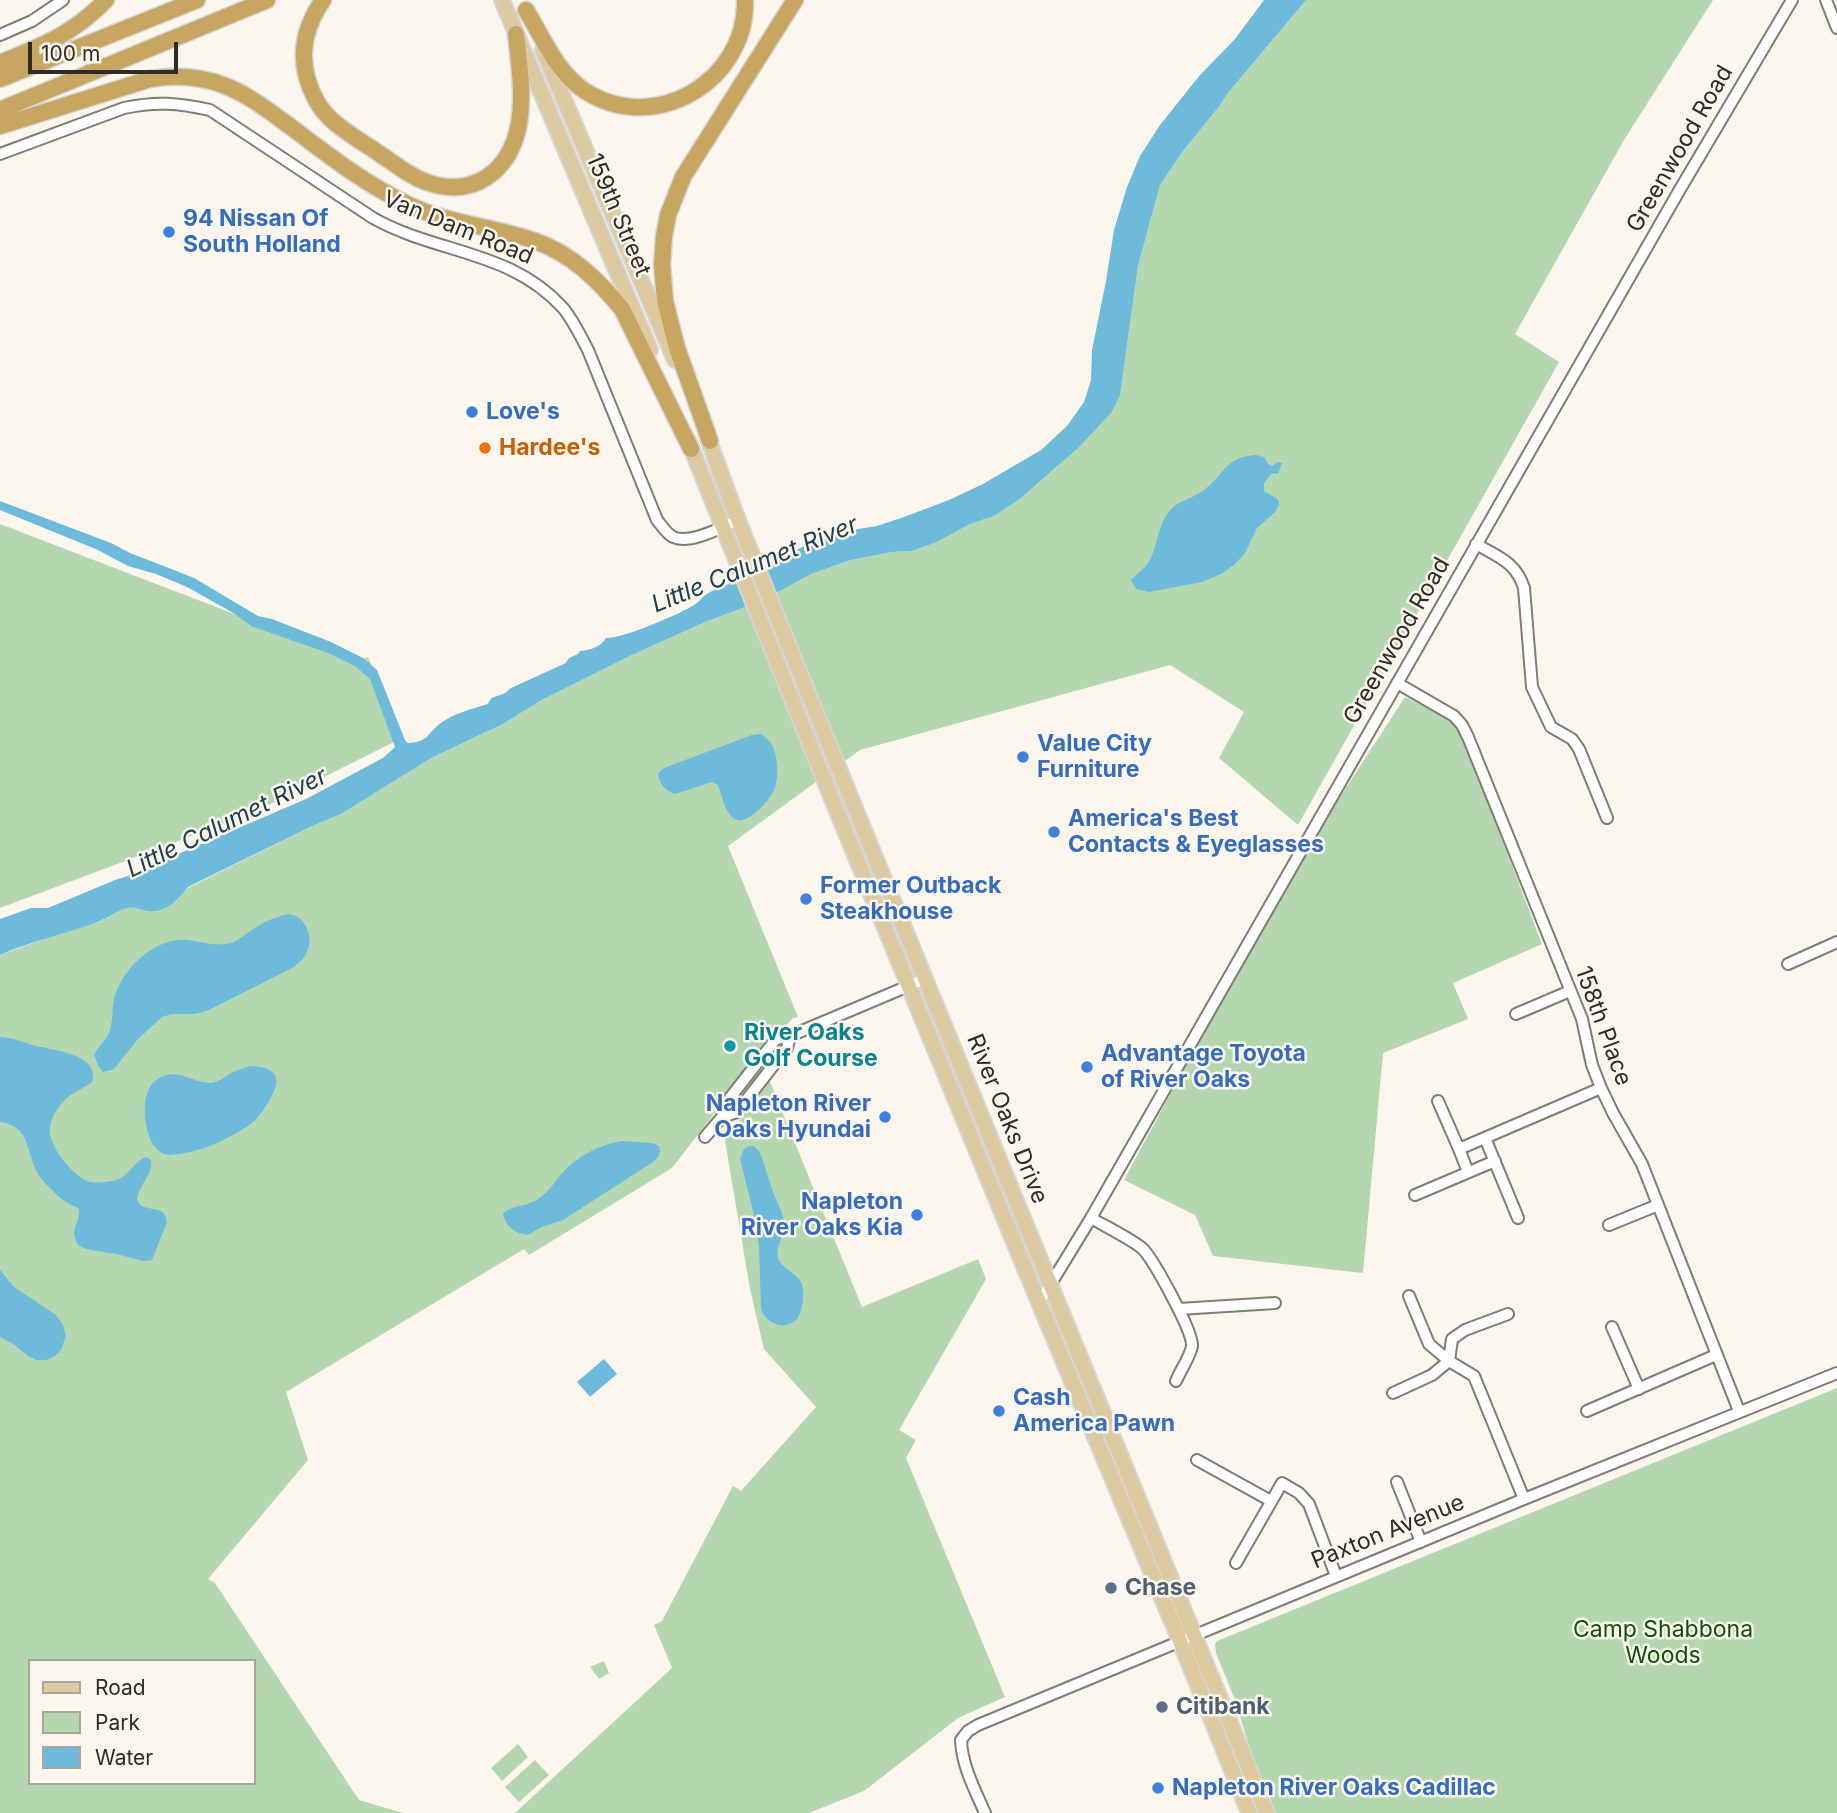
<!DOCTYPE html>
<style>
body{margin:0}
#map{position:relative;width:1837px;height:1813px;overflow:hidden;background:#fbf6ed;font-family:Inter,sans-serif}
canvas{display:block}
.legend{position:absolute;left:28px;top:1659px;width:228px;height:126px;box-sizing:border-box;background:#fbf6ed;border:2px solid #a9a59f;margin:0;padding:9px 12px;list-style:none;font-size:21px;color:#2e2c29}
.legend li{display:flex;align-items:center;gap:14px;height:35px}
.legend b{width:35px;border:2px solid #a9a59f}
.scale{position:absolute;left:28px;top:42px;width:150px;height:32px;box-sizing:border-box;border:4px solid #2e2c29;border-top:0;padding-left:9px;font-size:21px;line-height:24px;white-space:nowrap;color:#2e2c29;-webkit-text-stroke:5px #fbf6ed;paint-order:stroke}
</style>
<div id="map">
<canvas width="1837" height="1813"></canvas>
<ul class="legend">
<li><b style="height:9px;background:#ddcaa0"></b>Road</li>
<li><b style="height:19px;background:#b4d7b0"></b>Park</li>
<li><b style="height:19px;background:#6dbadb"></b>Water</li>
</ul>
<div class="scale">100 m</div>
</div>
<script>
const ctx = document.querySelector('canvas').getContext('2d');
ctx.lineJoin = 'round';
function fill(path, color) { ctx.fillStyle = color; ctx.fill(path, 'evenodd'); }
function trace(path, color, width, dash) { ctx.strokeStyle = color; ctx.lineWidth = width; ctx.lineCap = dash ? 'butt' : 'round'; ctx.setLineDash(dash || []); ctx.stroke(path); }
function write(font, color, halo, rows, align = 'center') {
  ctx.font = font + ' Inter,sans-serif'; ctx.lineWidth = 5; ctx.setLineDash([]); ctx.textBaseline = 'middle'; ctx.strokeStyle = halo; ctx.fillStyle = color; for (const [text, x, y, turn = 0] of rows) {
    ctx.save(); ctx.translate(x, y); ctx.rotate((+turn || 0) * Math.PI / 180); ctx.textAlign = isNaN(turn) ? turn : align; if (halo) ctx.strokeText(text, 0, 0); ctx.fillText(text, 0, 0); ctx.restore();
  }
}
fill(new Path2D(`
 M1306,0H1713L1624,140L1515,334L1559,362L1298,825L1219,758L1244,712L1170,665L860,750L728,846L798,1017L793,1018L755,1061L672,1168L529,1255L524,1249L286,1392L308,1460L208,1579L215,1583L359,1800L403,1813H0V955L60,933L99,922L125,908L133,907L148,911L176,901L188,888L310,827L341,814L433,757L503,724L540,701L632,655L705,622L740,609L782,590L811,574L851,560L892,552L912,551L937,542L970,524L994,516L1020,499L1058,466L1112,412L1120,394L1138,266L1160,185L1183,151L1218,108L1228,93ZM30,1661H254V1783H30Z
 M0,524L357,661L368,657L402,738L250,814L0,908Z
 M1405,697L1455,722L1490,808L1542,944L1453,983L1468,1019L1383,1053L1363,1273L1213,1256L1195,1215L1124,1180L1195,1048L1325,820Z
 M768,1077L862,1307L978,1259L986,1279L899,1430L916,1440L906,1458L1005,1697L958,1718L864,1791L809,1813H515L672,1668L654,1625L662,1621L733,1486L741,1491L816,1407L764,1349L750,1289L724,1135L731,1126H736L746,1111L745,1107Z
 M1837,1388V1813H1276L1252,1756L1235,1700L1216,1653L1215,1644L1217,1641Z
 M604,1661L609,1673L599,1679L590,1667Z
 M518,1744L528,1757L502,1781L491,1768Z
 M535,1760L549,1775L519,1802L505,1787Z`), '#b4d7b0');
fill(new Path2D(`
 M1264,0H1306L1228,93L1218,108L1183,151L1160,185L1138,266L1120,395L1112,412L1078,448L1020,499L994,516L970,524L937,542L912,551L892,552L851,560L811,574L782,590L740,609L705,622L632,655L540,701L503,724L433,757L341,814L310,827L188,887C178,900 166,913 148,911C140,910 135,906 127,908C117,911 108,918 98,922C65,934 31,941 0,955V919L31,908H48L115,880L147,870L178,854L306,799L383,758L395,747L370,679L355,666L328,653L251,626L235,614L187,587L156,574L128,566L98,550L0,510V501L111,543L130,553L174,570L194,578L258,616L272,619L331,642L363,658L377,670L405,740L408,743C429,742 427,733 441,723C454,713 472,709 488,704C491,695 498,697 505,693C507,692 509,689 511,688L566,663L569,658L578,654L580,651C589,651 602,646 606,638C622,639 680,614 694,605C699,602 702,597 707,594C715,589 723,586 732,583L818,539L839,532L877,526L904,517L949,500L983,484L1041,450L1067,426L1084,402L1091,380L1092,350L1106,281L1114,230L1127,187L1140,156L1160,125L1200,75L1235,39Z
 M1256,455L1264,457L1268,464L1272,466L1278,462L1282,463L1278,474L1272,473L1264,483V491L1276,498L1279,501V505L1275,512L1257,528L1245,553L1234,565L1221,574L1202,582L1149,592L1136,589L1131,580C1137,573 1146,568 1150,560C1158,544 1158,523 1171,509C1180,500 1194,498 1204,490C1225,474 1225,457 1256,455Z
 M760,734C778,741 780,771 775,788C771,799 748,826 735,819C725,814 722,795 718,785L712,782L675,794C665,790 659,785 658,773L664,768L752,735Z
 M288,914C306,915 315,939 306,954C304,959 298,963 294,967L209,1010L195,1014H172L162,1017L138,1039L114,1069L103,1072L99,1067L94,1055C98,1047 105,1041 109,1033C114,1021 111,1007 115,995C124,969 149,944 177,940C195,938 212,948 230,943C239,941 245,934 253,929C264,922 275,917 288,914Z
 M0,1037C11,1037 22,1042 33,1045C50,1050 102,1054 92,1082C76,1093 66,1094 55,1113C52,1118 49,1126 50,1133C51,1149 75,1178 90,1182C97,1183 109,1182 117,1180C129,1176 134,1161 146,1157L151,1160C154,1174 138,1185 137,1200L141,1206C153,1211 165,1206 167,1222L152,1260L143,1261L116,1254L86,1249L78,1245C68,1228 81,1224 79,1209C74,1205 69,1204 64,1201C56,1194 46,1185 40,1177C25,1156 33,1126 0,1122Z
 M251,1066C279,1067 282,1080 269,1101C263,1111 257,1120 248,1126C225,1141 198,1153 171,1155C165,1155 160,1153 156,1148C144,1135 139,1095 154,1082C174,1064 191,1083 211,1083C219,1082 225,1077 231,1073C237,1070 244,1068 251,1066Z
 M622,1141L652,1143L659,1146L660,1149L659,1156L653,1162L563,1220L542,1227L528,1235C516,1234 505,1226 503,1214C513,1204 527,1207 538,1199C551,1190 554,1182 564,1171C578,1156 602,1144 622,1141Z
 M749,1146H754L759,1151C765,1164 768,1178 773,1192C778,1205 785,1214 784,1228C783,1239 774,1250 779,1260C785,1272 802,1274 803,1289C804,1298 802,1314 796,1320C783,1332 765,1322 761,1309L759,1247L755,1219L740,1159L744,1149Z
 M0,1270L14,1287L56,1315L63,1325L66,1336L61,1350L55,1356L46,1360H37L28,1356L12,1343L0,1337Z
 M604,1359L617,1374L590,1397L577,1382Z`), '#6dbadb');
const minor = new Path2D(`
 M1826,0L1837,28
 M0,35L32,21L63,0
 M0,154L124,108C156,101 178,103 210,110L373,218C437,254 511,250 563,308C573,320 580,335 588,350L657,520C662,526 666,533 673,537C690,545 722,527 738,520
 M1476,544C1498,557 1516,562 1524,588L1532,687L1551,727L1572,739L1579,749L1607,818
 M1397,683L1454,716L1462,725L1468,737L1582,1019L1592,1065L1601,1088L1613,1113L1642,1164L1739,1411
 M1788,964L1837,942
 M1516,1014L1570,991
 M1438,1101L1459,1149
 M722,1117L737,1112L787,1048L790,1036
 M705,1137L722,1117L726,1103L776,1039L790,1036L925,979
 M1485,1138L1518,1218
 M1468,1172L1459,1149L1601,1088
 M1415,1195L1495,1161
 M1091,1218C1105,1226 1133,1240 1143,1249C1154,1261 1193,1331 1192,1346C1191,1355 1180,1371 1176,1381
 M1609,1225L1658,1205
 M1409,1296L1429,1344L1449,1361L1474,1376L1524,1499
 M1039,1303L1091,1218L1679,191L1792,0
 M1179,1309L1275,1303
 M1612,1327L1639,1389
 M1393,1393L1432,1375L1449,1361L1452,1339L1465,1330L1508,1314
 M1587,1411L1716,1355
 M1197,1460L1271,1501
 M1397,1482L1421,1542
 M1236,1563L1282,1483L1299,1493L1309,1504L1336,1576
 M985,1813C975,1790 962,1766 961,1740L968,1731L978,1725L1524,1499L1837,1373`);
const major = new Path2D(`
 M502,0L650,350
 M543,50L675,360
 M706,433L738,520L814,708L1267,1813
 M688,440L834,804L1033,1288L1180,1641L1249,1813`);
const highway = new Path2D(`
 M323,0C301,32 297,65 316,100C328,124 359,139 380,154C395,164 409,176 426,182C474,199 510,171 519,124C524,94 519,63 516,34
 M526,10C543,38 557,73 585,91C655,136 747,81 745,0
 M0,63C43,45 72,35 106,0
 M0,79L197,0
 M0,110L267,0
 M0,126L150,79C175,75 199,76 223,85C248,94 270,112 291,127C328,155 365,184 407,204C447,224 493,226 535,241C572,254 598,280 622,309L691,449
 M710,441L677,348L665,301L662,265L664,236L668,215L683,177L795,0`);
trace(minor, '#817c74', 14);
trace(major, '#d5d5d4', 18);
trace(highway, '#d5d5d4', 19);
trace(minor, '#fff', 10);
trace(major, '#ddcaa0', 14);
trace(highway, '#c7a661', 16);
for (const [x, y, r, color] of [
 [169,232,7,"#3f7fe0"],
 [472,412,7,"#3f7fe0"],
 [485,448,7,"#e8710a"],
 [1023,757,7,"#3f7fe0"],
 [1054,832,7,"#3f7fe0"],
 [806,899,7,"#3f7fe0"],
 [730,1046,7,"#0f9aa8"],
 [1087,1067,7,"#3f7fe0"],
 [885,1117,7,"#3f7fe0"],
 [917,1215,7,"#3f7fe0"],
 [999,1411,7,"#3f7fe0"],
 [1111,1588,7,"#5c6f8a"],
 [1162,1707,7,"#5c6f8a"],
 [1158,1788,7,"#3f7fe0"]
]) { const dot = new Path2D(); dot.arc(x, y, r, 0, 2 * Math.PI); ctx.fillStyle = color; ctx.fill(dot); trace(dot, '#fbf6ed', 2.5); }
write('23px', '#2e2c29', '#fbf6ed', [
 ["Greenwood Road",1680,149,-60],
 ["159th Street",618,215,67],
 ["Van Dam Road",458,228,22],
 ["Greenwood Road",1397,641,-60],
 ["158th Place",1603,1026,70],
 ["River Oaks Drive",1007,1119,68],
 ["Paxton Avenue",1388,1532,-22]
]);
write('bold 23px', '#366cbe', '#fbf6ed', [
 ["94 Nissan Of",183,219],
 ["South Holland",183,245],
 ["Love's",486,412],
 ["Value City",1037,744],
 ["Furniture",1037,770],
 ["America's Best",1068,819],
 ["Contacts & Eyeglasses",1068,845],
 ["Former Outback",820,886],
 ["Steakhouse",820,912],
 ["Advantage Toyota",1101,1054],
 ["of River Oaks",1101,1080],
 ["Napleton River",871,1104,"right"],
 ["Oaks Hyundai",871,1130,"right"],
 ["Napleton",903,1202,"right"],
 ["River Oaks Kia",903,1228,"right"],
 ["Cash",1013,1398],
 ["America Pawn",1013,1424],
 ["Napleton River Oaks Cadillac",1172,1788]
], 'left');
write('bold 23px', '#c56008', '#fbf6ed', [
 ["Hardee's",499,448]
], 'left');
write('bold 23px', '#0d838f', '#fbf6ed', [
 ["River Oaks",744,1033],
 ["Golf Course",744,1059]
], 'left');
write('bold 23px', '#4e5e75', '#fbf6ed', [
 ["Chase",1125,1588],
 ["Citibank",1176,1707]
], 'left');
write('23px', '#105109', '#fbf6ed', [
 ["Camp Shabbona",1663,1630],
 ["Woods",1663,1656]
]);
write('italic 24px', '#1d404f', '#fbf6ed', [
 ["Little Calumet River",755,565,-22],
 ["Little Calumet River",227,823,-26]
]);
</script>
